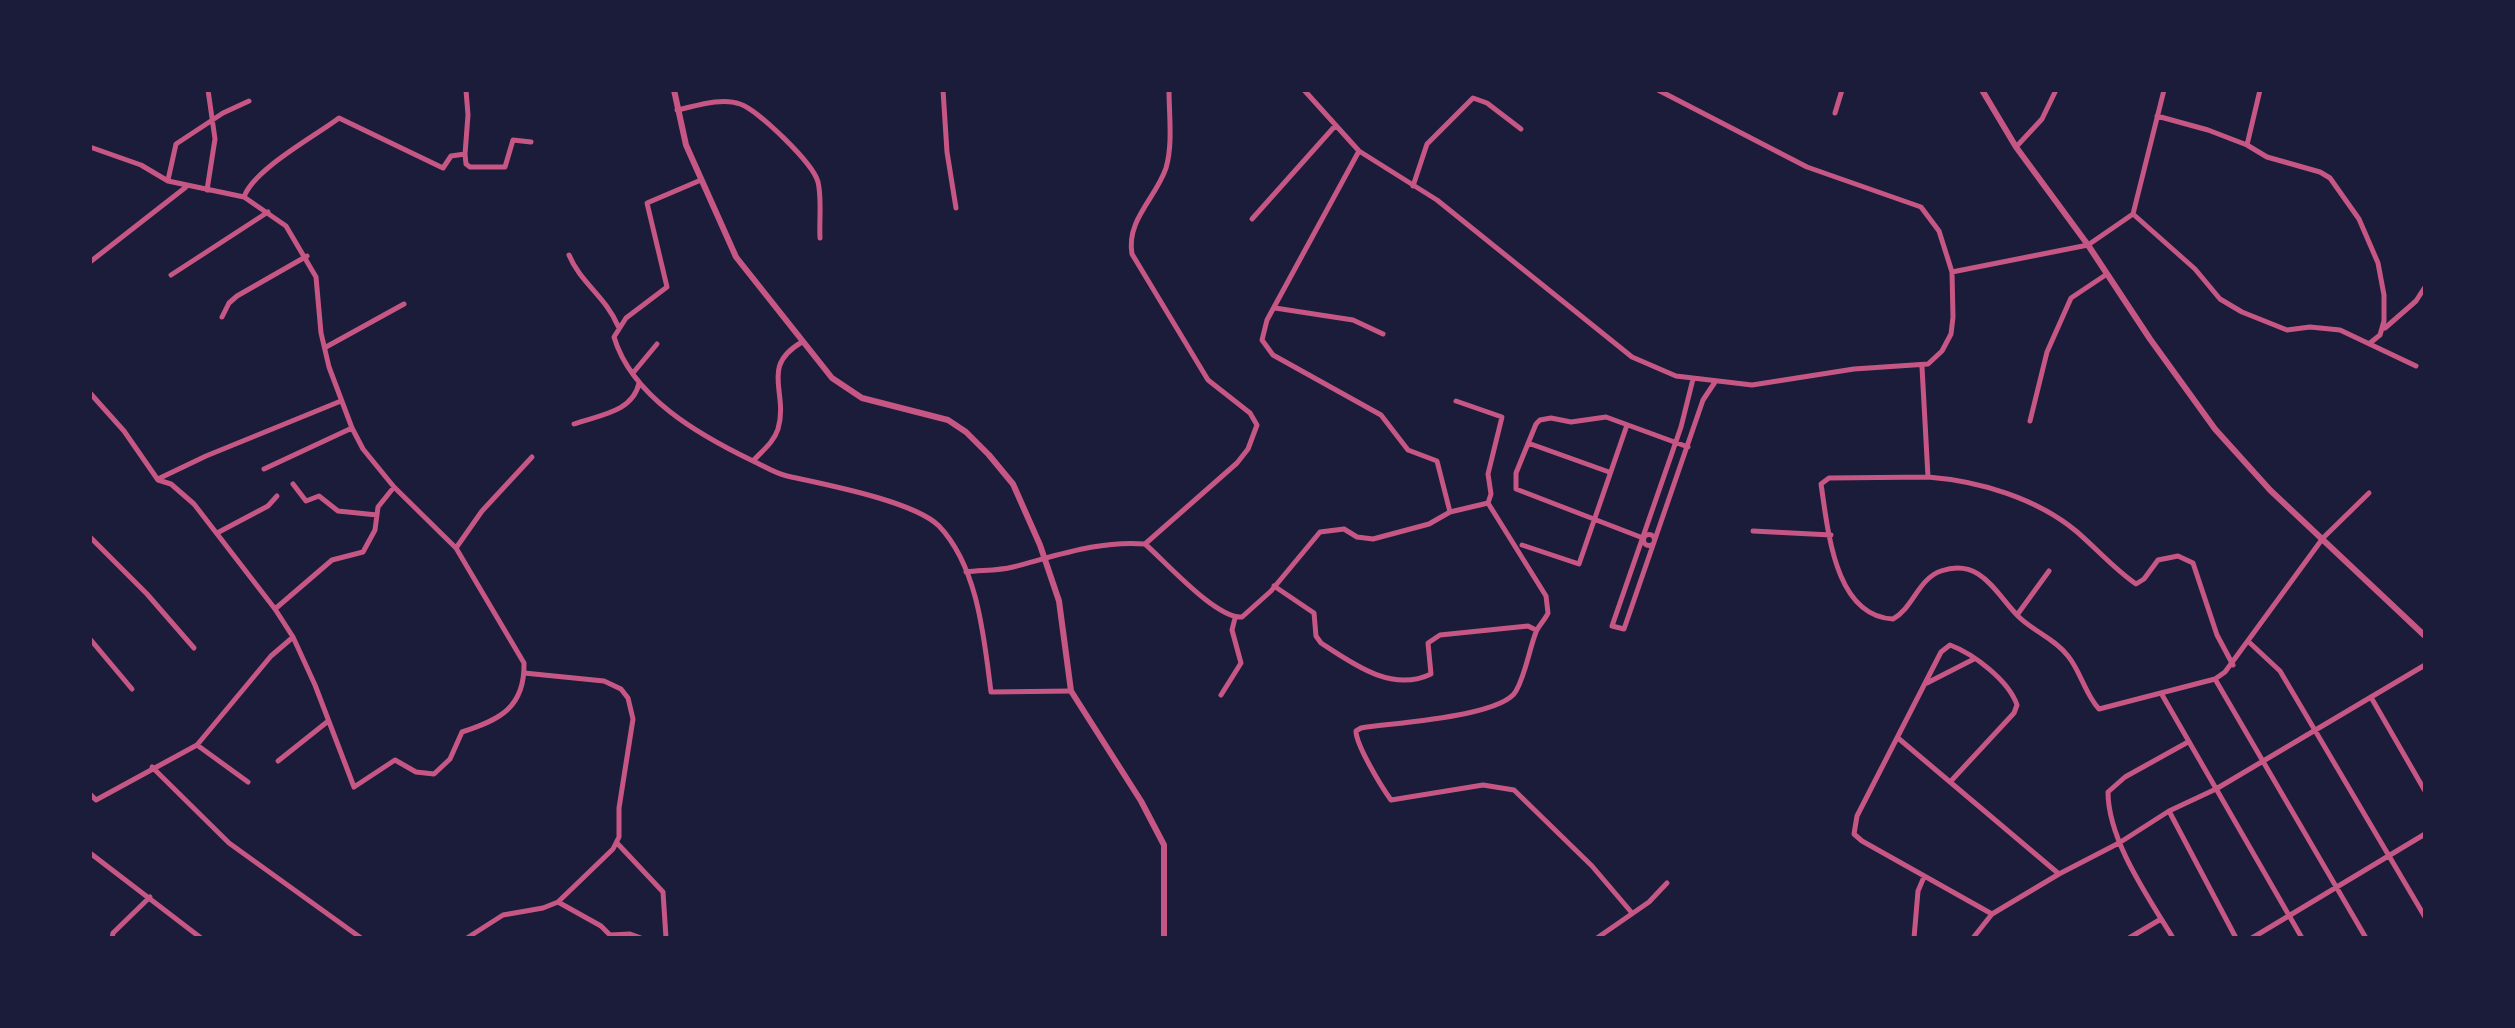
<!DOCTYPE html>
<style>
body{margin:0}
#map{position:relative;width:2515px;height:1028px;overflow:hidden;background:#1b1b3a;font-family:"Playfair Display",serif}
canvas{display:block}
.frame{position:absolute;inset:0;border:92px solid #1b1b3a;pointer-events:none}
</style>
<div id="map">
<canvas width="2515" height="1028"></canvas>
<div class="frame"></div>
</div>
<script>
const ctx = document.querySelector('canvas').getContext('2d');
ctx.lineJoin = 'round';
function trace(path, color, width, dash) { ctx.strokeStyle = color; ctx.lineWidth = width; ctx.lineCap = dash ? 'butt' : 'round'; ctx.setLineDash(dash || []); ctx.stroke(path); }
trace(new Path2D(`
 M943,90L947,152L956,208
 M1304,90L1359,151L1437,200L1632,357L1676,376L1752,385L1854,369L1928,364L1942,351L1951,334L1953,317L1952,272L2088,245L2133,214L2164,90
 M1658,90L1807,167L1921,207L1939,231L1952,272
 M677,110C696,106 721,97 740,104C758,110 813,163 818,182C822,199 819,221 820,238
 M1835,113L1842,90
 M2157,116L2208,130L2247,145L2267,157L2320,172L2330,178L2359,219L2378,263L2384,295V321L2380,335L2370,343
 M2247,145L2260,90
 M90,147L141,165L168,181L244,197L286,226L316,277L321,333L329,367L352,428L363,449L394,487L456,548L524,663C525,708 499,720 462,732L450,759L434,774L416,772L395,760L354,787L315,685L293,637L275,609L194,504L171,484L158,480L124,431L90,393
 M2016,147L2042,119L2056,90
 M1359,151L1267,320L1262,340L1273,355L1381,415L1408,450L1437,461L1450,512
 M465,154L466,164L470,167H505L513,140L531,142
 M168,180L176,144L223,113L249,101
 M701,180L647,203L667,287L626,318L614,337C632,397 699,435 753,461C764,466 774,473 787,476C823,484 914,501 939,526C978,567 984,638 991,692L1071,691
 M1413,186L1427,144L1473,98L1487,103L1521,129
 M207,190L215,139L208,90
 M244,197C254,169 314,137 339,118L443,168L451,156L465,154L468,115L466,90
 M2133,214L2195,269L2220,299L2242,312L2287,330L2310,327L2340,330L2416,366
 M1252,219L1335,126
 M569,255C580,282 606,297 618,326
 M90,262L186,187
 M171,275L268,212
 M1275,308L1353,320L1383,334
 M222,317L229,303L237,296L307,256
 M2385,328L2416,301L2425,287
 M326,347L404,304
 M1922,367L1928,477L1829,478L1821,484C1828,529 1834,616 1893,619C1913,608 1918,579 1941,571C1982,557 1996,595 2020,618C2035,632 2055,639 2068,656C2081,672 2085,694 2099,709L2215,679L2225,672L2323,538L2369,493
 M633,373L657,344
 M1693,379L1681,427L1612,626L1624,629L1703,400L1715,382
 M1456,401L1502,417L1488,474L1491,494L1488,503L1546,596L1548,613C1545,620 1538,626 1536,632C1529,650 1526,673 1516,691C1502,717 1391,723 1361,728L1356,731C1356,745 1381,786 1391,800L1483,785L1514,790L1592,866L1632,913
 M2030,421L2047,352L2071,298L2107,274
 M574,424C599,415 633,412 639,383
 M1528,443L1609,472
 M753,461C762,451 774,442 778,429C789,392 759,367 802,342
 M264,469L352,428
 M1928,477C1979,481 2036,498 2076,531C2096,548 2114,569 2136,584L2144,579L2158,560L2178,556L2193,563L2217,635L2233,665
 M160,478L206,456L341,401
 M293,484L306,501L319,496L338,511L377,515
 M1753,531L1831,535
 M217,533L268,506L277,496
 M1643.5 540a5.5 5.5 0 1 1 11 0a5.5 5.5 0 1 1-11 0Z
 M90,537L147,594L194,648
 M1643,538L1516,489V473L1536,424L1540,420L1551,418L1571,422L1606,417L1688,447
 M1145,544L1237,463L1248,449L1257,425L1250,413L1208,380L1132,254C1126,220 1156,198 1166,168C1173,144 1169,115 1169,90
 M1522,545L1579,564L1627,425
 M456,548L482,511L532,457
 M966,572C981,570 997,571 1013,567C1056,556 1100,540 1145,544C1165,561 1216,619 1242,617L1271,591L1320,532L1344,529L1357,537L1373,539L1429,524L1450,512L1488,503
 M1274,586L1314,613L1316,636L1321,643C1353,664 1392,693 1431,674L1428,643L1440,635L1528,626L1536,630
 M275,609L332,560L363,552L375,530L378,507L394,487
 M2017,615L2049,571
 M90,639L132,689
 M2250,643L2280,671L2425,917
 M2215,679L2366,938
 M1927,683L1974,659
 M2161,693L2302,938
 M1221,695L1241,663L1232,630L1235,618
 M2372,699L2425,791
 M1898,738L2059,874
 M197,745L248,782
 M278,761L327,722
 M152,767L229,843L361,938
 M1951,781L2014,713L2017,705C2009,681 1974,654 1950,645L1941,652L1857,816L1854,834L1862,841L1992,914
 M90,794L96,800L197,745L271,656L292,638
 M2169,811L2236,938
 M617,843L663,892L666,938
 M90,853L201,938
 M558,902L601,926L610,935L630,934L641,938
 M112,938L113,933L150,897
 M467,938L503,915L543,908L558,902L613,849L619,837V808L633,719L628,698L621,689L604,681L524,673
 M1597,938L1649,902L1667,883
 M1914,938L1918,891L1924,877
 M1973,938L1992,914L2059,874L2119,843L2169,811L2216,789L2425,665
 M2129,938L2161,919
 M2173,938C2148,897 2108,840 2108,792L2125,777L2188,742
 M2252,938L2425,834`), '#c65784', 5);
trace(new Path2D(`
 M674,90L686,145L736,257L832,378L862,398L948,420L966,432L989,455L1013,484L1040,545L1059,601L1071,691L1141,801L1164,845V938
 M1982,90L2016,147L2088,245L2150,339L2215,429L2270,490L2425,636`), '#c65784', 6);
</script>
